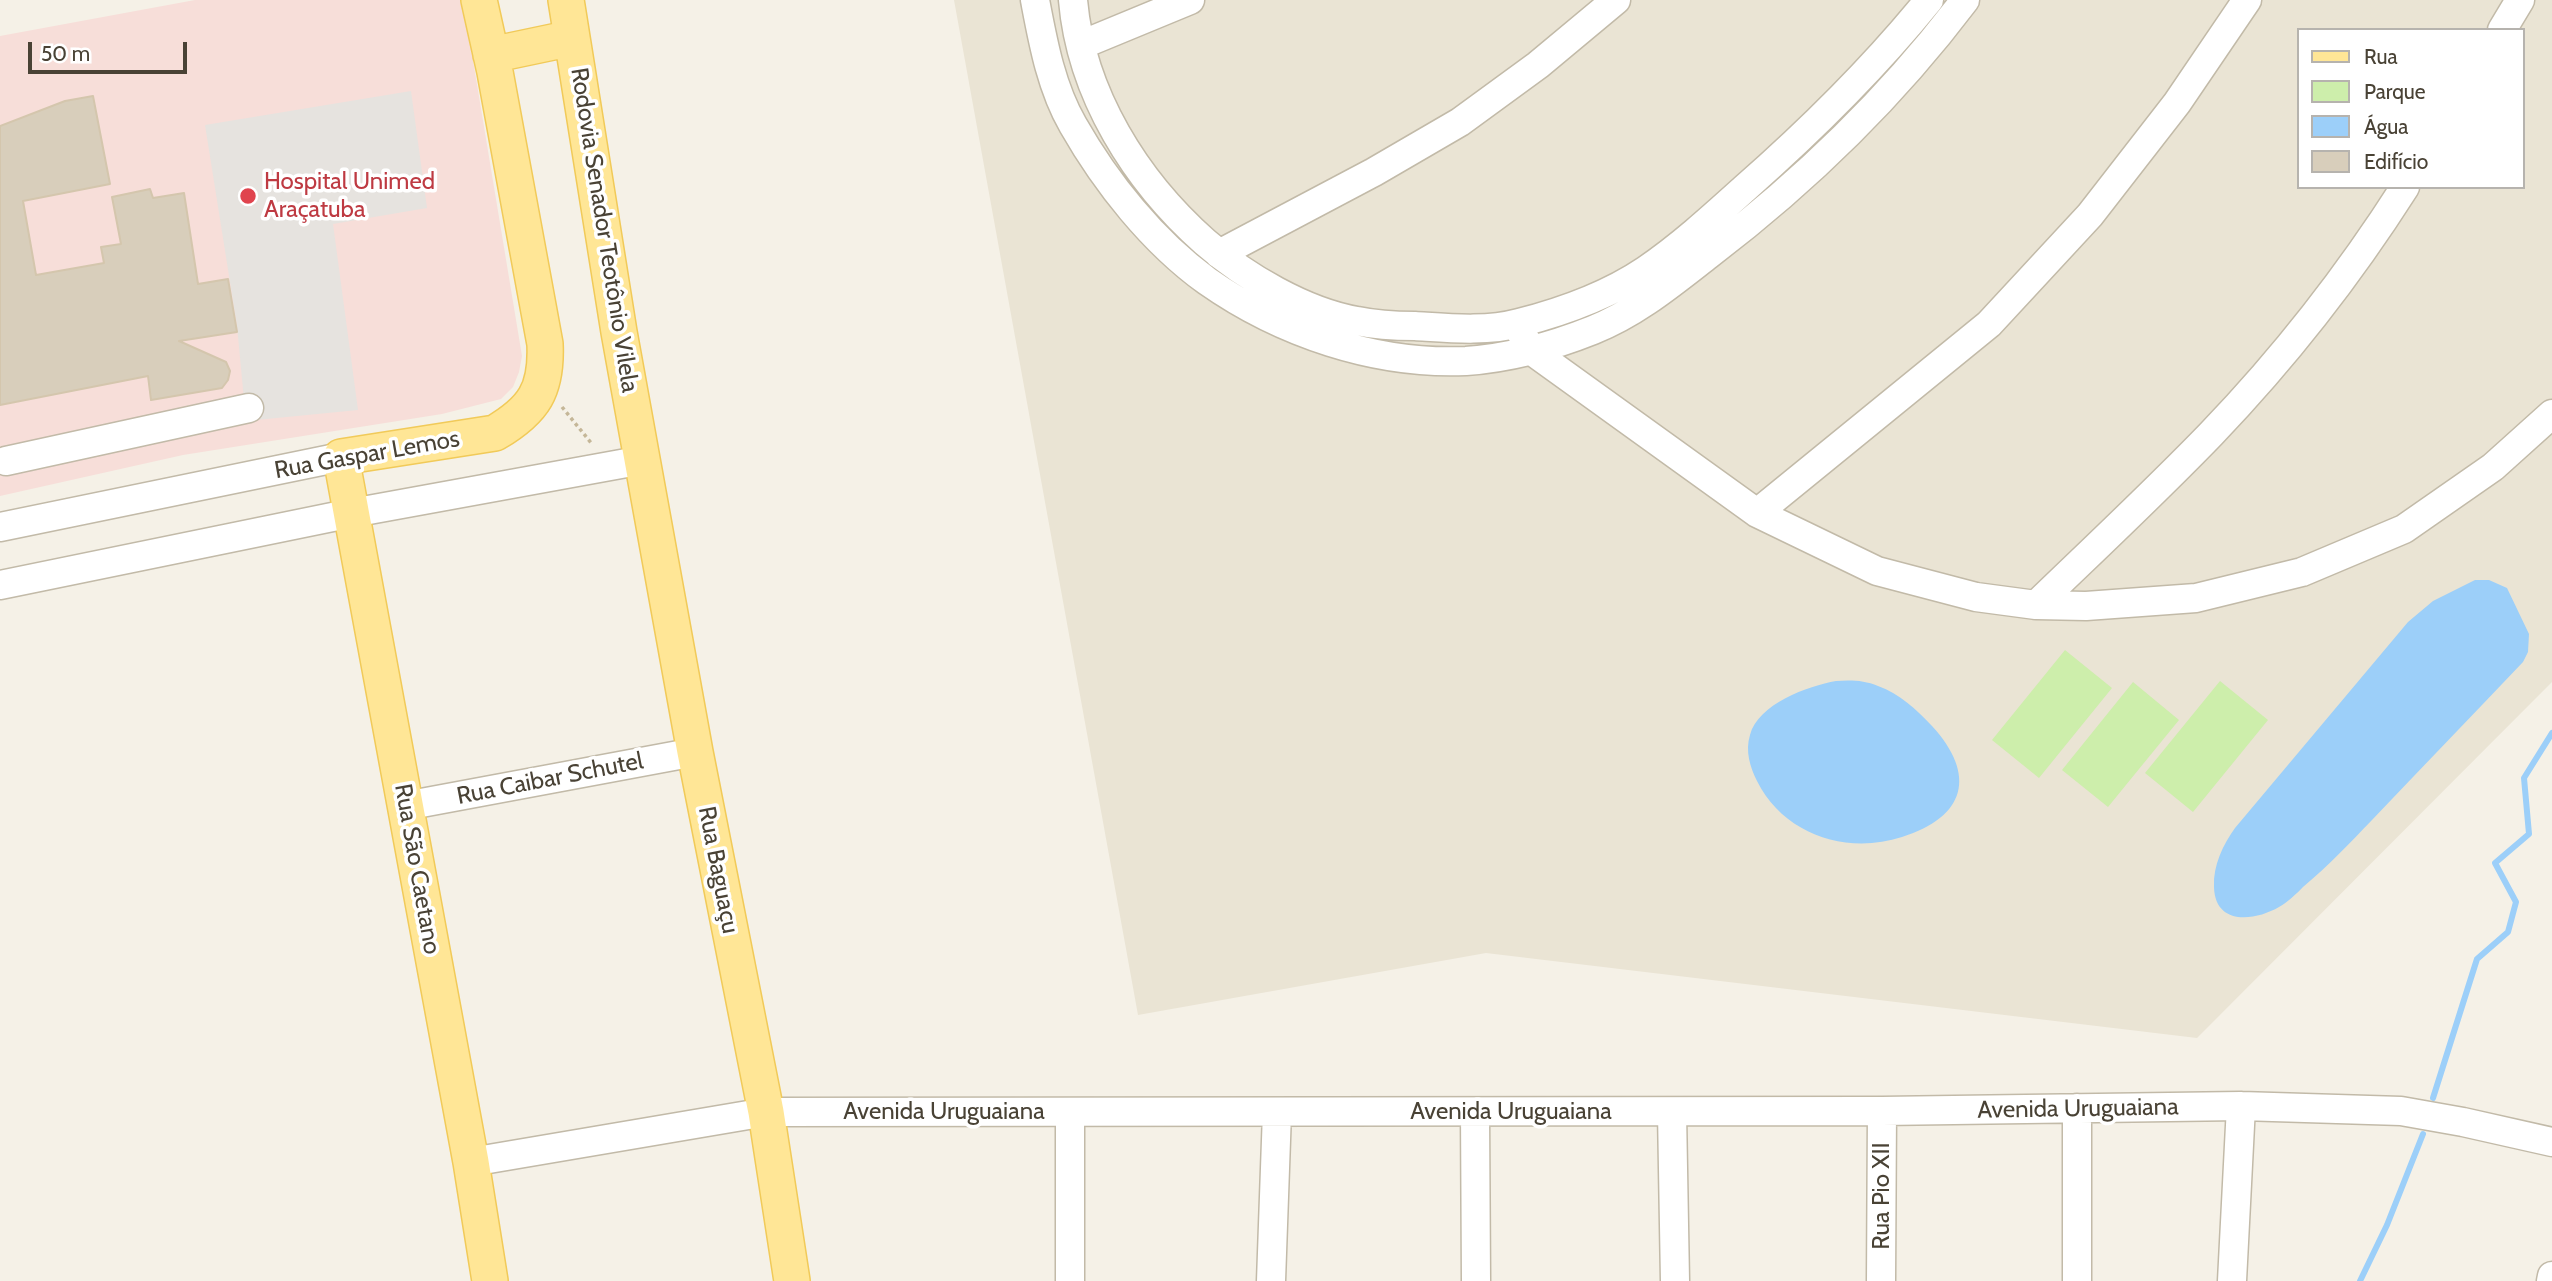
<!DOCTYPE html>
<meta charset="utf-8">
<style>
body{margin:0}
#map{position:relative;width:2552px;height:1281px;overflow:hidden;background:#f5f1e7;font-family:Cabin,sans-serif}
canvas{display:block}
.legend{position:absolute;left:2297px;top:28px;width:228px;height:161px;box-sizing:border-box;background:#fff;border:2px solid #b6b3ae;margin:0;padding:9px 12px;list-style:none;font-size:21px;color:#494235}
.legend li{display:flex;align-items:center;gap:14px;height:35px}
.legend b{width:35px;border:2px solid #b6b3ae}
.scale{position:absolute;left:28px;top:42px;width:159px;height:32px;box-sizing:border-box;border:4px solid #494235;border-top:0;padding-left:9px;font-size:21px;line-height:24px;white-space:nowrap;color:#494235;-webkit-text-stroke:5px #fff;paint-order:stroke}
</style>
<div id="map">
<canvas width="2552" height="1281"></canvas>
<ul class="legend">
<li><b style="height:9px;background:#ffe696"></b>Rua</li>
<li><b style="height:19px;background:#cdeeab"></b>Parque</li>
<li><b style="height:19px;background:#9ccff9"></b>Água</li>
<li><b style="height:19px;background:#d8cebb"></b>Edifício</li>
</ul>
<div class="scale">50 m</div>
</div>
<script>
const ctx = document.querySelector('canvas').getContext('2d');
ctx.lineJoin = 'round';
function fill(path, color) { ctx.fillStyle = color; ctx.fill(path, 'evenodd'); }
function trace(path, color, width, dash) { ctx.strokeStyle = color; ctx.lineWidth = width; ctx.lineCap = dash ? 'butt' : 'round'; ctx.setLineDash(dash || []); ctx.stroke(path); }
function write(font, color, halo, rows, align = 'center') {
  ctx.font = font + ' Cabin,sans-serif'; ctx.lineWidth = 7; ctx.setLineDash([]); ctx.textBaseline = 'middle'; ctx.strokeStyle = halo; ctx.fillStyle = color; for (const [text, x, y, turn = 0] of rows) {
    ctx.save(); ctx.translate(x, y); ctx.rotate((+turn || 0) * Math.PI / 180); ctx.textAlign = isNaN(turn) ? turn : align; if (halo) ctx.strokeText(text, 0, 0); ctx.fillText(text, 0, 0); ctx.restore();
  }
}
fill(new Path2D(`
 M954,0H2552V682L2197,1038L1486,953L1138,1015ZM2298,30H2522V187H2298Z`), '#eae4d4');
fill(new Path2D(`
 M195,0H463L522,356L519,372L513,387L501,399L442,414L183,455L0,496V36Z`), '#f7ded9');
fill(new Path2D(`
 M2065,650L2112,688L2039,778L1992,740Z
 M2220,681L2268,720L2193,812L2145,773Z
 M2133,682L2179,720L2108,807L2062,770Z`), '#cdeeab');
fill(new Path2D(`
 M411,91L427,208L333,224L358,410L246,421L237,326L205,125Z`), '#e6e3df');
fill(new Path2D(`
 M2475,580H2489L2507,588L2529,634L2528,652L2523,662C2473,715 2422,767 2372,820C2350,843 2328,866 2303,887C2296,894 2288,902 2279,907C2255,921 2215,926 2214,887C2213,865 2223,845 2235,828L2408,622L2433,601Z
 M1836,681C1850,680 1864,680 1878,686C1900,694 1916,709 1932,726C1977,775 1966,817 1902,837C1847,855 1784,835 1757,781C1750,767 1745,751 1750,735C1758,704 1808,686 1836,681Z`), '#9ccff9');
trace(new Path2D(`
 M2433,1098L2477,959L2508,932L2516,902L2495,863L2529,834L2524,778L2552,733
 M2360,1281L2387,1225L2423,1134`), '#9ccff9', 6);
const building = new Path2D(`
 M93,96L110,184L23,201L36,275L104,263L101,247L121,244L112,197L150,189L153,198L184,193L198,284L228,279L237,332L179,341L226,362L230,371L228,380L222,388L151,400L148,376L0,405V126L65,101Z`);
fill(building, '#d8cebb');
trace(building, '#d4c6ad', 2);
const minor = new Path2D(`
 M1035,0C1043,42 1051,87 1073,125C1106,183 1153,242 1207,281C1281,333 1375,365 1466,361C1509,358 1553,346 1593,330C1636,313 1672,283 1708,255C1805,181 1891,98 1965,0
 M1073,0C1081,94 1136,181 1205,242C1245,277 1305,312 1357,321C1376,325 1396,326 1415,326C1448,328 1486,332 1519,323C1562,312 1609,295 1646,270C1680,247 1713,217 1744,189C1810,131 1873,69 1929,0
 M2502,30L2520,0
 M1081,45L1190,0
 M1219,254L1374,172L1460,122L1538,65L1616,0
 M1516,324L1532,351L1757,513L1877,571L1976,597L2036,605L2086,606L2196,598L2302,572L2404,529L2493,467L2552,414
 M6,461L249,408
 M1757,513L1989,324L2090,215L2177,103L2247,0
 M0,527L341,457
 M0,585L352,513L643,460
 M2036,605C2095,548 2155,492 2211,434C2283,359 2349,275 2405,187
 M405,806L695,752
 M1672,1112L1675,1281
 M1475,1113L1476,1281
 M471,1162L766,1112L1882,1111L2241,1106L2401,1111L2463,1122L2552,1142
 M1070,1281V1112
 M1271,1281L1277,1112
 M1881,1281L1882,1111
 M2077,1281V1108
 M2232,1281L2241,1106
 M2551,1281L2552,1276`);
const major = new Path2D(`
 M479,0L495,72L545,344C547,390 534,410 495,433L341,457L471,1162L490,1281
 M566,0L619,332L695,752L766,1112L792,1281
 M491,55L572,38`);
trace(minor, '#c2baa8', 31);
trace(major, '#f1ca59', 38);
trace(new Path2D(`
 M562,407L592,444`), '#c5b798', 3.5, [3.5, 3.5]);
trace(minor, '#fff', 28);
trace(major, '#ffe696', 35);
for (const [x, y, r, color] of [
 [248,196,9,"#e0444e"]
]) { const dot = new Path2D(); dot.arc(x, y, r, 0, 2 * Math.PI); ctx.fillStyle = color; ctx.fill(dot); trace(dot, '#fff', 2.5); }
write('24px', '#be3a42', '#fff', [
 ["Hospital Unimed",264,182],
 ["Araçatuba",264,210]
], 'left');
write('24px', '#494235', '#fff', [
 ["Rodovia Senador Teotônio Vilela",604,230,81],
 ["Rua Gaspar Lemos",367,455,-10],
 ["Rua Caibar Schutel",550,779,-11],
 ["Rua São Caetano",417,869,80],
 ["Rua Baguaçu",718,870,79],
 ["Avenida Uruguaiana",2078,1109,-1],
 ["Avenida Uruguaiana",944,1112],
 ["Avenida Uruguaiana",1511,1112],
 ["Rua Pio XII",1882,1196,-90]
]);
</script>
